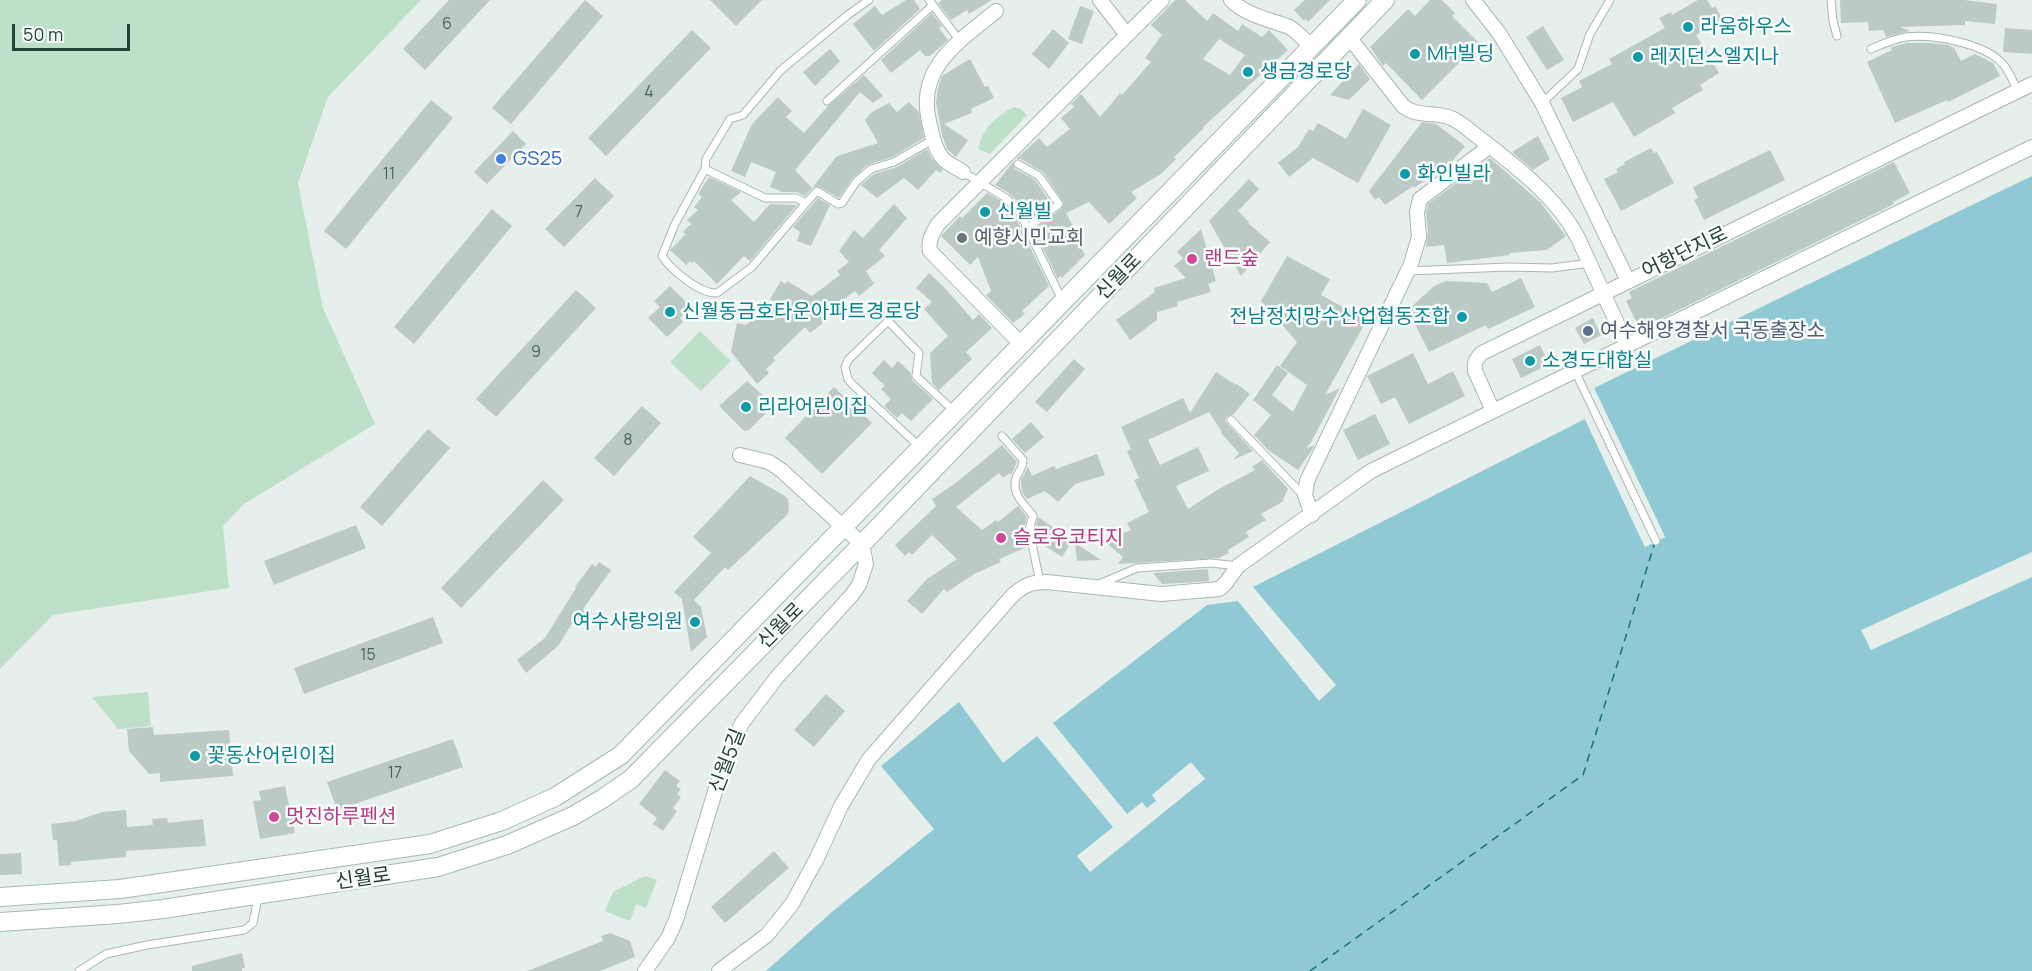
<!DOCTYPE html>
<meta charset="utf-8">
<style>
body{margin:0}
#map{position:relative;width:2032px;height:971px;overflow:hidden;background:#e6efeb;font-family:Manrope,sans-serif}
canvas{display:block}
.scale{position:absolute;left:12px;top:24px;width:118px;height:27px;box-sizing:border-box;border:3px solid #24423a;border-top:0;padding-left:8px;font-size:18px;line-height:21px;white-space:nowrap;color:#24423a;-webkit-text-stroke:4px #f7fbf9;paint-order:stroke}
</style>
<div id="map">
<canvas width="2032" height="971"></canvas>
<div class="scale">50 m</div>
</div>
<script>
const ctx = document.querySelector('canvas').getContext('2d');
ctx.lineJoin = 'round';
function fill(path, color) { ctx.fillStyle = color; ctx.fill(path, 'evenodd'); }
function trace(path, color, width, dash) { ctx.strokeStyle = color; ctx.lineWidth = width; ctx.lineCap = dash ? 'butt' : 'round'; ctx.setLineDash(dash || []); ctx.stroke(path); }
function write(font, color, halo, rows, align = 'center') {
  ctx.font = font + ' Manrope,"Noto Sans KR",sans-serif'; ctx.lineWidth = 5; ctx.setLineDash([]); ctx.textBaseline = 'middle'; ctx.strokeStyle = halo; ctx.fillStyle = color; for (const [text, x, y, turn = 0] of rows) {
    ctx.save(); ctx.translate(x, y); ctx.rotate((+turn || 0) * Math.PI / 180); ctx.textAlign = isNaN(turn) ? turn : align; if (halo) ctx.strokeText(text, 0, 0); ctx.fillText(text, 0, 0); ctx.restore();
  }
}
fill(new Path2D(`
 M0,0H421L328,97L298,183L323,308L375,424L244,504L223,526L229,588L53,615L0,669Z
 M1014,107L1021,109L1027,115L990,154L978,149C983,128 995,117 1014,107Z
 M700,331L731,361L701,391L670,362Z
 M148,692L151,726L118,729L92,697Z
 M645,876L657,880L646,908L636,904L630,921L605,911L613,892Z`), '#bfe0c8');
fill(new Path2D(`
 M2032,176V971H766L833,911L934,829L881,766L959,702L1003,763L1037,736L1113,827L1077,856L1090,872L1205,779L1191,762L1152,795L1156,801L1147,808L1142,802L1127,814L1053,723L1207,605L1238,601L1319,701L1336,685L1253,587L1585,419L1645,547L1665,537L1594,388Z`), '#8ec9d4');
fill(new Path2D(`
 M1594,388L1665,537L1645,547L1584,417L1588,418L1646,543L1661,536L1591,389Z
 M2032,552V577L1871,650L1861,630Z`), '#e6efeb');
trace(new Path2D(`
 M1310,971L1583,775L1655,542`), '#1c6f80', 1.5, [8, 6]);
fill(new Path2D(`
 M449,0H490L425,70L403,49Z
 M585,0L603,16L511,124L492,108Z
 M710,0H762L736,26Z
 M906,0H914L920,9L874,51L853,24L875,6L882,15Z
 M942,0H992L969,14L967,10L951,20L938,3Z
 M1175,0H1185L1207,21L1213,13L1238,31L1242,24L1262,37L1269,30L1288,50L1203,127L1204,128L1174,157L1176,159L1161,174L1131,192L1137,198L1109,224L1089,202L1066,213L1075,230L1072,232L1085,255L1062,278L1060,276L1058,279L1034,230L1062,208L1064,203L1043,172L1021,159H1016L1039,138L1047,147L1070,129L1061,118L1074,107L1071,104L1081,94L1100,117L1120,93L1122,95L1151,62L1145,58L1162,35L1151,25ZM1219,39L1245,55L1230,75L1203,59Z
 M1305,0H1330L1308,22L1306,19L1304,21L1294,10Z
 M1430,0H1442L1455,13L1452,16L1479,43L1422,100L1386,63L1383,66L1370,47L1408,9L1415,16Z
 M1698,0H1707L1712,8L1715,6L1723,21L1696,35L1719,73L1700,85L1703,90L1672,108L1675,113L1634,137L1613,102L1573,122L1561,98L1582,87L1579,81L1612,64L1609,59L1665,28L1659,18L1671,12L1672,15Z
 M1840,0H1964L1997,4L1995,24L1965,21V25L1900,27L1910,31L1886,37L1883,30L1869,31L1868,22L1841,23Z
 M1080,6L1094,11L1082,44L1068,39Z
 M932,13L942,26L939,28L948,40L930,56H925L920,50L891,73L881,60Z
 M1543,26L1564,60L1547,70L1526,37Z
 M2005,28L2032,30V54L2003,52Z
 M1053,29L1069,43L1049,69L1032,54Z
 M692,30L711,48L606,156L588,138Z
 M1907,43H1929L1948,45L1954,48L1961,61L1975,54L1993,63L2000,76L1948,102L1947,100L1895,123L1867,62L1892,50L1891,47Z
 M830,49L840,61L815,86L803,72Z
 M970,59L985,87L988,86L994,98L971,109L972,113L944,124L968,140L956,157L947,149L942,135L936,102L938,88L942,76Z
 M1359,64L1370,79L1349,100L1330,95Z
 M864,75L883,96L873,103L860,92L795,170L812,188L837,156L878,143L865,120L872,112L889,103L897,112L909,102L919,112L924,138L892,157L867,165L852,179L839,198L818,186L813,187L805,196L797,192H779L781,191L770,187L776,172L751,162L745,177L731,171L752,124L778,97L792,111L786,117L804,133L828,106Z
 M431,100L453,118L346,249L324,231Z
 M1363,109L1391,125L1358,183L1313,158L1289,177L1278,163L1298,147L1309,129L1313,131L1318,123L1346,139Z
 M1422,122L1436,124L1465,146L1451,163L1414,188L1413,186L1385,205L1379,197L1375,200L1369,191Z
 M513,131L526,144L487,184L474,172Z
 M1538,136L1550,159L1533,170L1512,152Z
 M1651,148L1654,153L1657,152L1674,183L1621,211L1604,179L1618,172L1616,169L1625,164L1624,162Z
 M927,149L932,159L943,170L940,173L936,170L918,190L904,178L877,198L861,185L874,174L897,167Z
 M1770,150L1785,180L1704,220L1694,200L1698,198L1693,187Z
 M1490,158L1540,202L1566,236L1547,250L1509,253L1510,255L1447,263L1444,245L1426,247L1428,230L1426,213L1428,204Z
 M1013,162L1015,169L1035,180L1051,203L1029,220L1023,207L1009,193L995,185Z
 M1894,162L1910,193L1893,202L1894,204L1640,329L1626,301L1632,298L1629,292Z
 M709,177L741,192L731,200L754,222L770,204L797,205L750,261L744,256L717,284L694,261L692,263L690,261L686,265L670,250L686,234L683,232L691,224L687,220L698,210L694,207L702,197L698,194Z
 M595,178L614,196L564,247L545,229Z
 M1249,179L1259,189L1238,211L1249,222L1248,223L1270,242L1241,276L1209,221Z
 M987,193L1003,202L1014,214L1049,286L1022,311L1025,314L1013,323L986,295L991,291L978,257L970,265L941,236L960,216L962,218Z
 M818,198L830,205L811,246L797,241L800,232L793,227Z
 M894,204L907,218L879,250L885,256L866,271L874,284L859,296L855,291L831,309L822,324L810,333L805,327L773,358L776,360L766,369L769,373L757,384L731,352L737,323L746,325L775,302L770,299L781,281L785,284L787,281L812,296L840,275L837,271L849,262L839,251L854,230L863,238Z
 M492,209L512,226L414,344L394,327Z
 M1201,229L1216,281L1208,284L1211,292L1177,302L1178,306L1157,312V320L1130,340L1116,320L1155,292L1154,288L1186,278L1174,266L1183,258L1177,252Z
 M1287,256L1330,279L1321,295L1367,320L1325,395L1340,388L1310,444L1307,446L1308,448L1314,445L1312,450L1298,470L1268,450L1254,435L1271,415L1253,400L1277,365L1288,373L1272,395L1293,412L1307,385L1280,366L1297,342L1261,301Z
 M929,273L944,287L973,320L979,314L992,328L966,352L972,359L939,390L932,383L930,353L948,336L924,309L932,302L916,288Z
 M1521,278L1535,307L1488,329L1486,325L1429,352L1408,310L1434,286L1446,281L1487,283L1492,292Z
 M670,286L691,307L680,318L683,322L667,337L648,318L660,307L654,301Z
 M576,290L596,308L496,417L476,399Z
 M1593,318L1601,335L1584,344L1575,328Z
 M1540,345L1549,364L1521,378L1512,359Z
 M1413,353L1428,384L1453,371L1465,396L1409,424L1395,397L1381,404L1367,376Z
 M1074,359L1085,369L1047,412L1035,402Z
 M884,360L892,368L898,361L911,373L912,380L933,399L911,421L902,413L897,418L884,406L891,399L881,389L885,386L872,373Z
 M1216,372L1236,385L1237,384L1250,394L1233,415L1227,416L1225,421L1253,451L1233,460L1239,453L1221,433L1222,432L1209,412L1148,440L1160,465L1198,447L1209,471L1176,486L1188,509L1217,490L1255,470L1252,467L1262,460L1288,489L1282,502L1261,514L1266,520L1246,532L1249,537L1228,550L1229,553L1219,558L1118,564L1123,557L1104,541L1131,530L1127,523L1149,512L1134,480L1139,478L1127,451L1131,449L1121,427L1183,398L1190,413Z
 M747,381L774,405L749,430L744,431L719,406Z
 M834,387L872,423L822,474L785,438Z
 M642,406L661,423L614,476L594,458Z
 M1375,414L1390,444L1358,460L1343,430Z
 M1031,422L1044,437L1025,453L1012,439Z
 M428,429L450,448L382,526L360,507Z
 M1002,445L1017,462L1011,475L1010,473L1003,478L999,473L956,507L982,530L996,520L998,522L1018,506L1027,517L1023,531L1027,547L999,559L1001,562L974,574L947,592L944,589L922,614L907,601L927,579L957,559L932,535L912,555L909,552L905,556L895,545L936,506L932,499L957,482Z
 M1097,454L1105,475L1075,484L1058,502L1045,491L1027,499L1022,492L1021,480L1028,467L1032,476L1054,466L1056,469Z
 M750,476L785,496L788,499L789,510L787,515L728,570L725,567L694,600L701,607L707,637L691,652L682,599L674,592L711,553L693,537Z
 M543,480L564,500L461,608L441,588Z
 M1038,517L1070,539V544L1062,557L1039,542L1037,543L1035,530Z
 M356,525L366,548L274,585L264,561Z
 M1075,543L1101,560L1077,561Z
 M599,562L611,570L583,609L585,610L576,624L573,622L558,646L526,673L517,660L545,638L576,588L575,587L592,564L596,567Z
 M1208,569L1209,581L1198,582L1162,584L1153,573Z
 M433,617L443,643L304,694L294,668Z
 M826,694L845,711L814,747L794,730Z
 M153,727L154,735L229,730L233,776L160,782V773L149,774L129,751L127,729Z
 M453,739L463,767L337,810L327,782Z
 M665,770L680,781L676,786L681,789L677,794L681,797L673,808L677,811L663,831L653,824L657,818L639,804Z
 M285,786L295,833L260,839L253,801L261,800L259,791Z
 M126,810L127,827L153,825L152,819L167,818L168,823L203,819L206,846L126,851V857L71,862V865L59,866L57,840H53L51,824L76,821L102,812Z
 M774,851L789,868L725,923L711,907Z
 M21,853L22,874L0,875V854Z
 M610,933L630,941L635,957L600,971H527L603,941L601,936Z
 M242,953L245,968H242V971H192V966Z`), '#bbcac4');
const lane = new Path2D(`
 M929,0L960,41
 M1831,0L1833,21L1837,36
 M1871,49C1882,44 1894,39 1906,37C1933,34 1983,43 2002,63C2009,70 2013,82 2018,91
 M827,101L933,5
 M1542,103L1578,69L1590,34L1610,0
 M1018,164L1039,176L1059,204L1028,228
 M705,169L765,198H796L806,203L817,191L838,204L842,203L856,182L871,169L894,162L934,139
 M963,172L1006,198L1019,211L1062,300
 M806,203L752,267L717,293C700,294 671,270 662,256L675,224L705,169L706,159L730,119L743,115L781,70L849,14L869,0
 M1407,271L1509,267L1552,268L1590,263
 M1575,371L1656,541
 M1231,420L1304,496
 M1002,436L1023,460C1023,468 1018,472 1016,478C1011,495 1025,504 1033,516L1029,530L1040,582
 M921,448L852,384L848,379L845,367L848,360L888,321L919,353L916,376L954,411
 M1097,585L1137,568L1211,563L1238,566
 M79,971L106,954L147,945L244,930L253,923L258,897`);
const street = new Path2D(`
 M1100,0L1127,35
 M1231,0C1247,16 1269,19 1289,27C1297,31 1304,40 1311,46
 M1473,0L1499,33L1542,103L1628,281
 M1349,37L1403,106C1418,118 1435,111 1451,118C1461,122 1469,130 1478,137C1514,165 1557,197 1578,238L1627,345
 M963,172C958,168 952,166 947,162C935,154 932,134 929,121C916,67 960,41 996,11
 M1021,344L930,251C928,240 932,234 938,224L1162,0
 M1493,411L1475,371C1474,362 1476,359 1482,353L2032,84
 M1312,515L1305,495L1307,481L1411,264L1419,237L1417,212L1420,199L1490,146
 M645,971L668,938L676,920L724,762L742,723L778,676L851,596L859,585L866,564L862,544L781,470L769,462L740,455
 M719,971L767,935L792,904L817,858L841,806L869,759L1012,596C1024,585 1031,582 1047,582L1161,594L1219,589L1225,584L1238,566L1371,471L2032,147`);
const secondary = new Path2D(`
 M0,897L120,889L430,844L502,821L555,797L621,755C868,505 1110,250 1357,0
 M0,922L118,914L163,909L438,867L507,845L573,816L602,799L631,779L862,544L1385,0`);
trace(lane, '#a8b8b2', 9);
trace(street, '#a8b8b2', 16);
trace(secondary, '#a4bbb3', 20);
trace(lane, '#fff', 7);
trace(street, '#fff', 14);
trace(secondary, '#fff', 18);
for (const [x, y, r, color] of [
 [1688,27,6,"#0f9aa8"],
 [1415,54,6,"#0f9aa8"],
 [1638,57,6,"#0f9aa8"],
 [1248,72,6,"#0f9aa8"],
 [501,159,6,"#3f7fe0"],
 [1405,174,6,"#0f9aa8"],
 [985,212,6,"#0f9aa8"],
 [962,238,6,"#6b7280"],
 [1192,259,6,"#d1479c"],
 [670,312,6,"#0f9aa8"],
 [1462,317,6,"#0f9aa8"],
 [1588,331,6,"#5c6f8a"],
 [1530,361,6,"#0f9aa8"],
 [746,407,6,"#0f9aa8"],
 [1001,538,6,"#d1479c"],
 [695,622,6,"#0f9aa8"],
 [195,756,6,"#0f9aa8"],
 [274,817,6,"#d1479c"]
]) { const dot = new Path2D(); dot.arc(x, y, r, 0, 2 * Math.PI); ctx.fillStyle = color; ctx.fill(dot); trace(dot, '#f7fbf9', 2); }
write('16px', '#4a645c', null, [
 ["6",447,25],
 ["4",649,93],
 ["11",389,175],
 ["7",579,213],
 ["9",536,353],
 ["8",628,441],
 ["15",368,656],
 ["17",395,774]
]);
write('20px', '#0d838f', '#f7fbf9', [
 ["라움하우스",1700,27],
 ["MH빌딩",1427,54],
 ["레지던스엘지나",1650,57],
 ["생금경로당",1260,72],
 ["화인빌라",1417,174],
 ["신월빌",997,212],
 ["신월동금호타운아파트경로당",682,312],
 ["전남정치망수산업협동조합",1450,317,"right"],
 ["소경도대합실",1542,361],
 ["리라어린이집",758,407],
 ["여수사랑의원",683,622,"right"],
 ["꽃동산어린이집",207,756]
], 'left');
write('20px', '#366cbe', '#f7fbf9', [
 ["GS25",513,159]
], 'left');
write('20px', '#5b616d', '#f7fbf9', [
 ["예향시민교회",974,238]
], 'left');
write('20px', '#24423a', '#f7fbf9', [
 ["어항단지로",1685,253,-26],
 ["신월로",1119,277,-46],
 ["신월로",781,626,-45],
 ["신월5길",728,761,-69],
 ["신월로",363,879,-8]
]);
write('20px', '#b23c85', '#f7fbf9', [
 ["랜드숲",1204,259],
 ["슬로우코티지",1013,538],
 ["멋진하루펜션",286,817]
], 'left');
write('20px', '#4e5e75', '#f7fbf9', [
 ["여수해양경찰서 국동출장소",1600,331]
], 'left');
</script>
